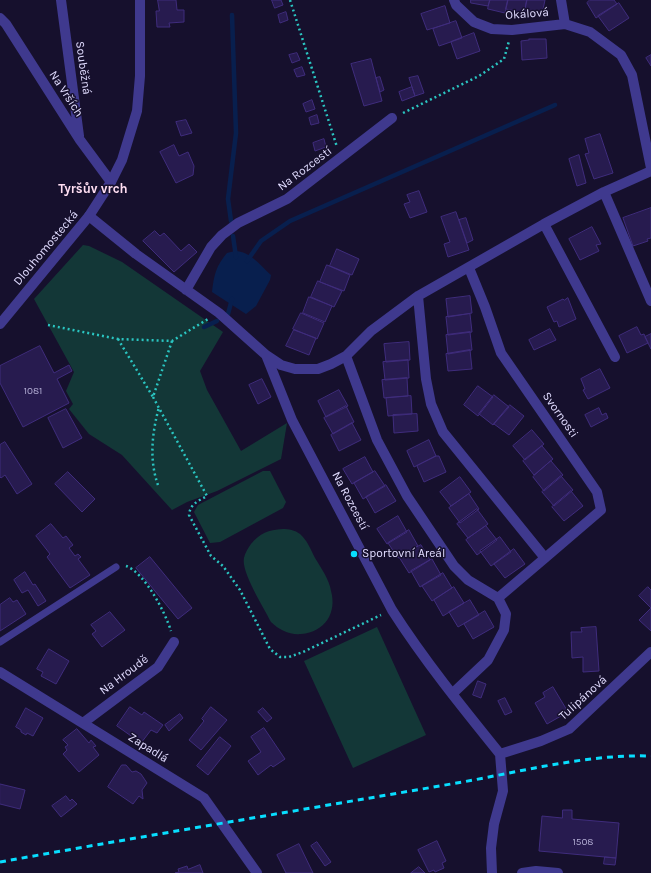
<!DOCTYPE html>
<meta charset="utf-8">
<style>
body{margin:0}
canvas{display:block;background:#16102d}
</style>
<canvas width="651" height="873"></canvas>
<script>
const ctx = document.querySelector('canvas').getContext('2d');
ctx.lineJoin = 'round';
function fill(path, color) { ctx.fillStyle = color; ctx.fill(path, 'evenodd'); }
function trace(path, color, width, dash) { ctx.strokeStyle = color; ctx.lineWidth = width; ctx.lineCap = dash ? 'butt' : 'round'; ctx.setLineDash(dash || []); ctx.stroke(path); }
function write(font, color, halo, rows, align = 'center') {
  ctx.font = font + ' Karla,sans-serif'; ctx.lineWidth = 3; ctx.setLineDash([]); ctx.textBaseline = 'middle'; ctx.strokeStyle = halo; ctx.fillStyle = color; for (const [text, x, y, turn = 0] of rows) {
    ctx.save(); ctx.translate(x, y); ctx.rotate((+turn || 0) * Math.PI / 180); ctx.textAlign = isNaN(turn) ? turn : align; if (halo) ctx.strokeText(text, 0, 0); ctx.fillText(text, 0, 0); ctx.restore();
  }
}
fill(new Path2D(`
 M83,245L89,246L122,262L223,332L200,371L207,390L241,451L287,423L281,459L217,491L187,502L172,510L122,455L89,434L69,409L73,404L66,391L74,372L34,299Z
 M263,471H270L286,502L283,508L220,542L210,543L194,512L198,505Z
 M283,529C288,529 295,530 300,534C307,540 311,550 315,558C321,568 329,579 331,591C337,613 325,632 301,634C290,635 279,630 271,622C264,608 241,572 244,558C245,553 248,548 251,544C260,533 268,530 283,529Z
 M377,627L426,735L353,768L304,661Z`), '#133737');
fill(new Path2D(`
 M235,251C250,251 261,266 271,275L270,280L256,306L246,314L212,292C214,275 216,266 227,253Z`), '#081f4e');
trace(new Path2D(`
 M231,221L228,199L236,133L232,15
 M233,236L236,257
 M247,261L261,241L290,221L555,105
 M228,314L232,299
 M204,327L217,321`), '#081f4e', 4.5);
const building = new Path2D(`
 M158,0H176L177,10H184V22L169,23L170,27H157L156,11H159Z
 M272,0H281L283,5L275,8Z
 M471,0H490L488,6L471,3Z
 M490,0H508L505,13L488,9Z
 M508,0H527L524,13L506,9Z
 M527,0H545L542,14L525,11Z
 M590,0H614L617,4L596,18L587,3Z
 M619,3L629,18L609,31L598,16Z
 M445,6L450,23L427,30L421,14Z
 M286,12L288,20L280,23L278,15Z
 M456,21L462,38L439,46L433,29Z
 M474,33L480,51L457,59L451,42Z
 M529,39H546L547,58L522,60L521,41L529,40Z
 M297,53L300,60L292,63L289,55Z
 M651,55V66L646,58Z
 M371,59L382,101L364,106L351,64Z
 M302,67L305,75L297,77L294,70Z
 M418,76L424,93L415,96L409,78Z
 M380,77L384,90L380,92L376,78Z
 M412,87L415,96L402,101L399,92Z
 M312,100L315,109L306,112L303,104Z
 M317,115L319,123L311,125L309,118Z
 M186,120L192,133L181,136L176,122Z
 M600,134L613,173L594,179L585,154L589,153L585,139Z
 M324,139L326,147L315,151L313,143Z
 M174,145L179,156L188,152L194,166L193,175L176,183L160,152Z
 M579,155L586,183L577,186L569,159Z
 M419,191L427,212L410,218L404,204L410,202L407,195Z
 M651,208V238L647,239L648,241L633,246L623,218Z
 M456,212L469,250L448,257L444,244L450,242L441,217Z
 M466,218L473,240L467,243L459,220Z
 M592,227L601,244L596,245L599,251L580,260L569,239Z
 M155,231L160,236L164,233L181,251L189,244L197,252L174,272L143,241Z
 M337,249L359,259L352,275L330,266Z
 M327,265L350,275L344,291L320,282Z
 M318,281L342,291L334,307L311,297Z
 M470,296L472,313L448,317L446,299Z
 M309,297L332,306L325,322L303,313Z
 M568,298L576,319L559,327L557,321L554,322L547,307L563,299L564,300Z
 M301,313L324,323L317,339L293,329Z
 M470,314L472,332L448,335L446,317Z
 M637,327L641,335L644,334L648,343L627,353L619,336Z
 M550,329L556,340L534,350L529,340Z
 M294,330L316,338L309,355L286,346Z
 M470,332L472,350L448,354L446,335Z
 M651,334V349L645,337Z
 M409,342L410,360L386,362L384,344Z
 M40,346L54,373L69,365L72,371L57,379L69,403L23,427L0,383V366Z
 M470,350L472,369L448,371L446,354Z
 M408,360L409,378L385,380L383,362Z
 M600,369L610,388L588,399L583,390L585,389L581,379Z
 M407,378L408,396L384,398L382,380Z
 M262,379L271,397L258,404L249,385Z
 M478,386L493,397L478,416L464,405Z
 M339,390L348,406L326,417L318,401Z
 M494,395L509,407L493,425L479,414Z
 M411,396L412,414L388,416L386,398Z
 M510,405L524,416L509,435L494,424Z
 M346,406L354,422L333,434L324,418Z
 M599,408L602,415L606,413L608,418L591,427L585,415Z
 M66,409L82,438L63,448L48,418Z
 M417,414L418,431L394,433L393,415Z
 M352,423L361,440L339,451L331,435Z
 M532,430L544,444L525,460L513,446Z
 M429,440L436,456L414,467L407,451Z
 M5,442L32,484L17,494L5,475L1,478L0,477V445Z
 M542,446L553,459L534,475L523,461Z
 M436,456H439L446,472L424,482L417,466Z
 M365,457L373,472L352,484L343,469Z
 M551,461L563,475L544,491L533,477Z
 M375,471L385,486L363,499L354,483Z
 M68,472L95,499L82,512L55,484Z
 M561,476L573,490L554,506L542,492Z
 M460,477L471,492L451,506L440,492Z
 M386,485L396,501L375,513L366,497Z
 M571,491L583,506L564,521L552,507Z
 M469,494L479,509L460,523L449,508Z
 M477,509L488,524L468,538L457,524Z
 M398,516L407,532L387,544L377,529Z
 M51,524L63,538L66,536L73,545L69,548L75,556L78,554L81,557L78,559L90,575L70,588L47,557L50,554L36,536Z
 M486,526L497,540L477,555L466,540Z
 M409,530L418,546L398,558L388,543Z
 M500,537L511,552L491,566L480,551Z
 M421,545L430,560L409,573L399,557Z
 M514,549L525,564L505,578L494,564Z
 M150,557L192,608L178,619L136,568Z
 M432,559L441,575L420,587L411,571Z
 M25,572L33,585L35,584L46,601L38,606L28,590L22,593L14,580Z
 M443,573L452,588L432,601L422,586Z
 M454,587L464,603L443,616L434,600Z
 M648,587L651,590V631L639,620L651,608L639,596Z
 M10,598L13,602L17,600L26,614L0,631V605Z
 M470,600L479,615L458,627L449,612Z
 M485,611L494,627L473,639L464,624Z
 M110,612L125,630L102,647L92,634L96,631L91,625Z
 M596,627L599,671L583,672V657L572,658L571,632H582L581,628Z
 M49,649L69,661L56,684L41,676L43,672L37,669Z
 M478,681L486,684L481,698L473,695Z
 M553,687L568,712L547,724L535,703L545,697L543,693Z
 M505,698L512,712L505,715L498,701Z
 M130,707L142,715L144,712L163,725L157,733L151,730L141,743L117,726Z
 M211,707L227,720L201,750L189,740L204,721L202,719Z
 M26,708L43,718L33,736L27,733L26,735L21,732V730L16,727Z
 M263,708L272,718L267,722L258,712Z
 M180,714L183,718L169,731L165,725Z
 M264,728L285,759L273,767L271,765L258,775L248,761L261,752L251,737Z
 M77,729L89,743L91,740L96,746L93,747L99,755L79,772L63,754L67,750L65,747L68,745L63,740Z
 M220,737L231,746L208,775L197,766Z
 M122,765H126L132,772L136,771L141,774L147,783L142,790L143,799L139,796L133,804L108,787Z
 M0,784L25,790L20,809L0,804Z
 M66,796L70,801L72,799L77,804L61,817L52,806Z
 M563,810H572V819L619,823L616,858L539,851L542,816L562,818Z
 M437,841L446,861L442,863L444,868L435,872L434,870L429,872L418,850Z
 M317,842L331,862L325,866L311,846Z
 M299,844L313,873H286L277,855Z
 M605,857L616,858L615,865L604,864Z
 M200,865L203,873H175L179,872L178,869L187,866L188,869Z
 M419,867L425,873H411Z`);
fill(building, '#271b4f');
trace(building, '#3f2c7c', 1);
trace(new Path2D(`
 M290,0L337,147
 M403,113L479,76L504,59L509,41
 M48,325L118,339L172,341L208,319
 M118,339L153,397L172,341
 M153,397L207,496C198,501 190,504 189,515L211,556L223,566L240,590L270,649L280,657H289L303,652L381,615
 M158,485C149,460 152,433 159,407
 M126,566C145,573 165,612 171,631`), '#2ac5c1', 2.5, [2, 3]);
trace(new Path2D(`
 M0,642L116,567`), '#3f398e', 7);
trace(new Path2D(`
 M61,0L79,136
 M454,0L456,5L474,22L492,29L512,30L565,24
 M561,0L565,24L590,32L621,55L632,75L651,168
 M0,18L6,24L80,140L111,182
 M604,192L651,301
 M89,216L136,254L219,313L266,355L292,420L392,610C424,660 462,707 500,754
 M544,224L615,357
 M186,290L211,247L222,235L238,223L287,199L392,118
 M418,296L426,379L431,404L443,432L545,558L601,510L597,492L501,353L485,307L469,268
 M266,355L281,365L295,369H318L331,364L346,356L371,331L418,296L544,224L604,192L651,171
 M346,356L377,440L407,496L454,566L468,580L498,598L506,614L504,630L488,660L452,694
 M498,598L545,558
 M0,672L204,798L257,873
 M83,723L158,667L174,642
 M500,754L541,741L569,729L651,652
 M492,873L491,848L494,824L503,791L500,754
 M522,873L536,871L558,873`), '#3f398e', 10);
trace(new Path2D(`
 M0,324L89,216L111,182L122,160L137,111L140,76V0`), '#3f398e', 10);
trace(new Path2D(`
 M0,862C150,835 301,810 451,784C517,773 583,754 651,756`), '#08deff', 3, [6, 5]);
for (const [x, y, r, color] of [
 [354,554,4,"#08deff"]
]) { const dot = new Path2D(); dot.arc(x, y, r, 0, 2 * Math.PI); ctx.fillStyle = color; ctx.fill(dot); trace(dot, '#16102d', 1.5); }
write('10px', '#b2acd3', null, [
 ["1081",33,391],
 ["1508",583,842]
]);
write('12px', '#e1dcff', '#16102d', [
 ["Okálová",527,14,-4],
 ["Souběžná",83,68,82],
 ["Na Vrších",66,94,57],
 ["Na Rozcestí",305,169,-37],
 ["Dlouhomostecká",46,248,-50],
 ["Svornosti",560,415,55],
 ["Na Rozcestí",350,501,62],
 ["Na Hroudě",124,675,-37],
 ["Tulipánová",583,698,-42],
 ["Zapadlá",148,748,32]
]);
write('12px', '#e1dcff', '#16102d', [
 ["Sportovní Areál",362,554]
], 'left');
write('bold 13px', '#ffdef2', '#16102d', [
 ["Tyršův vrch",93,189]
]);
</script>
